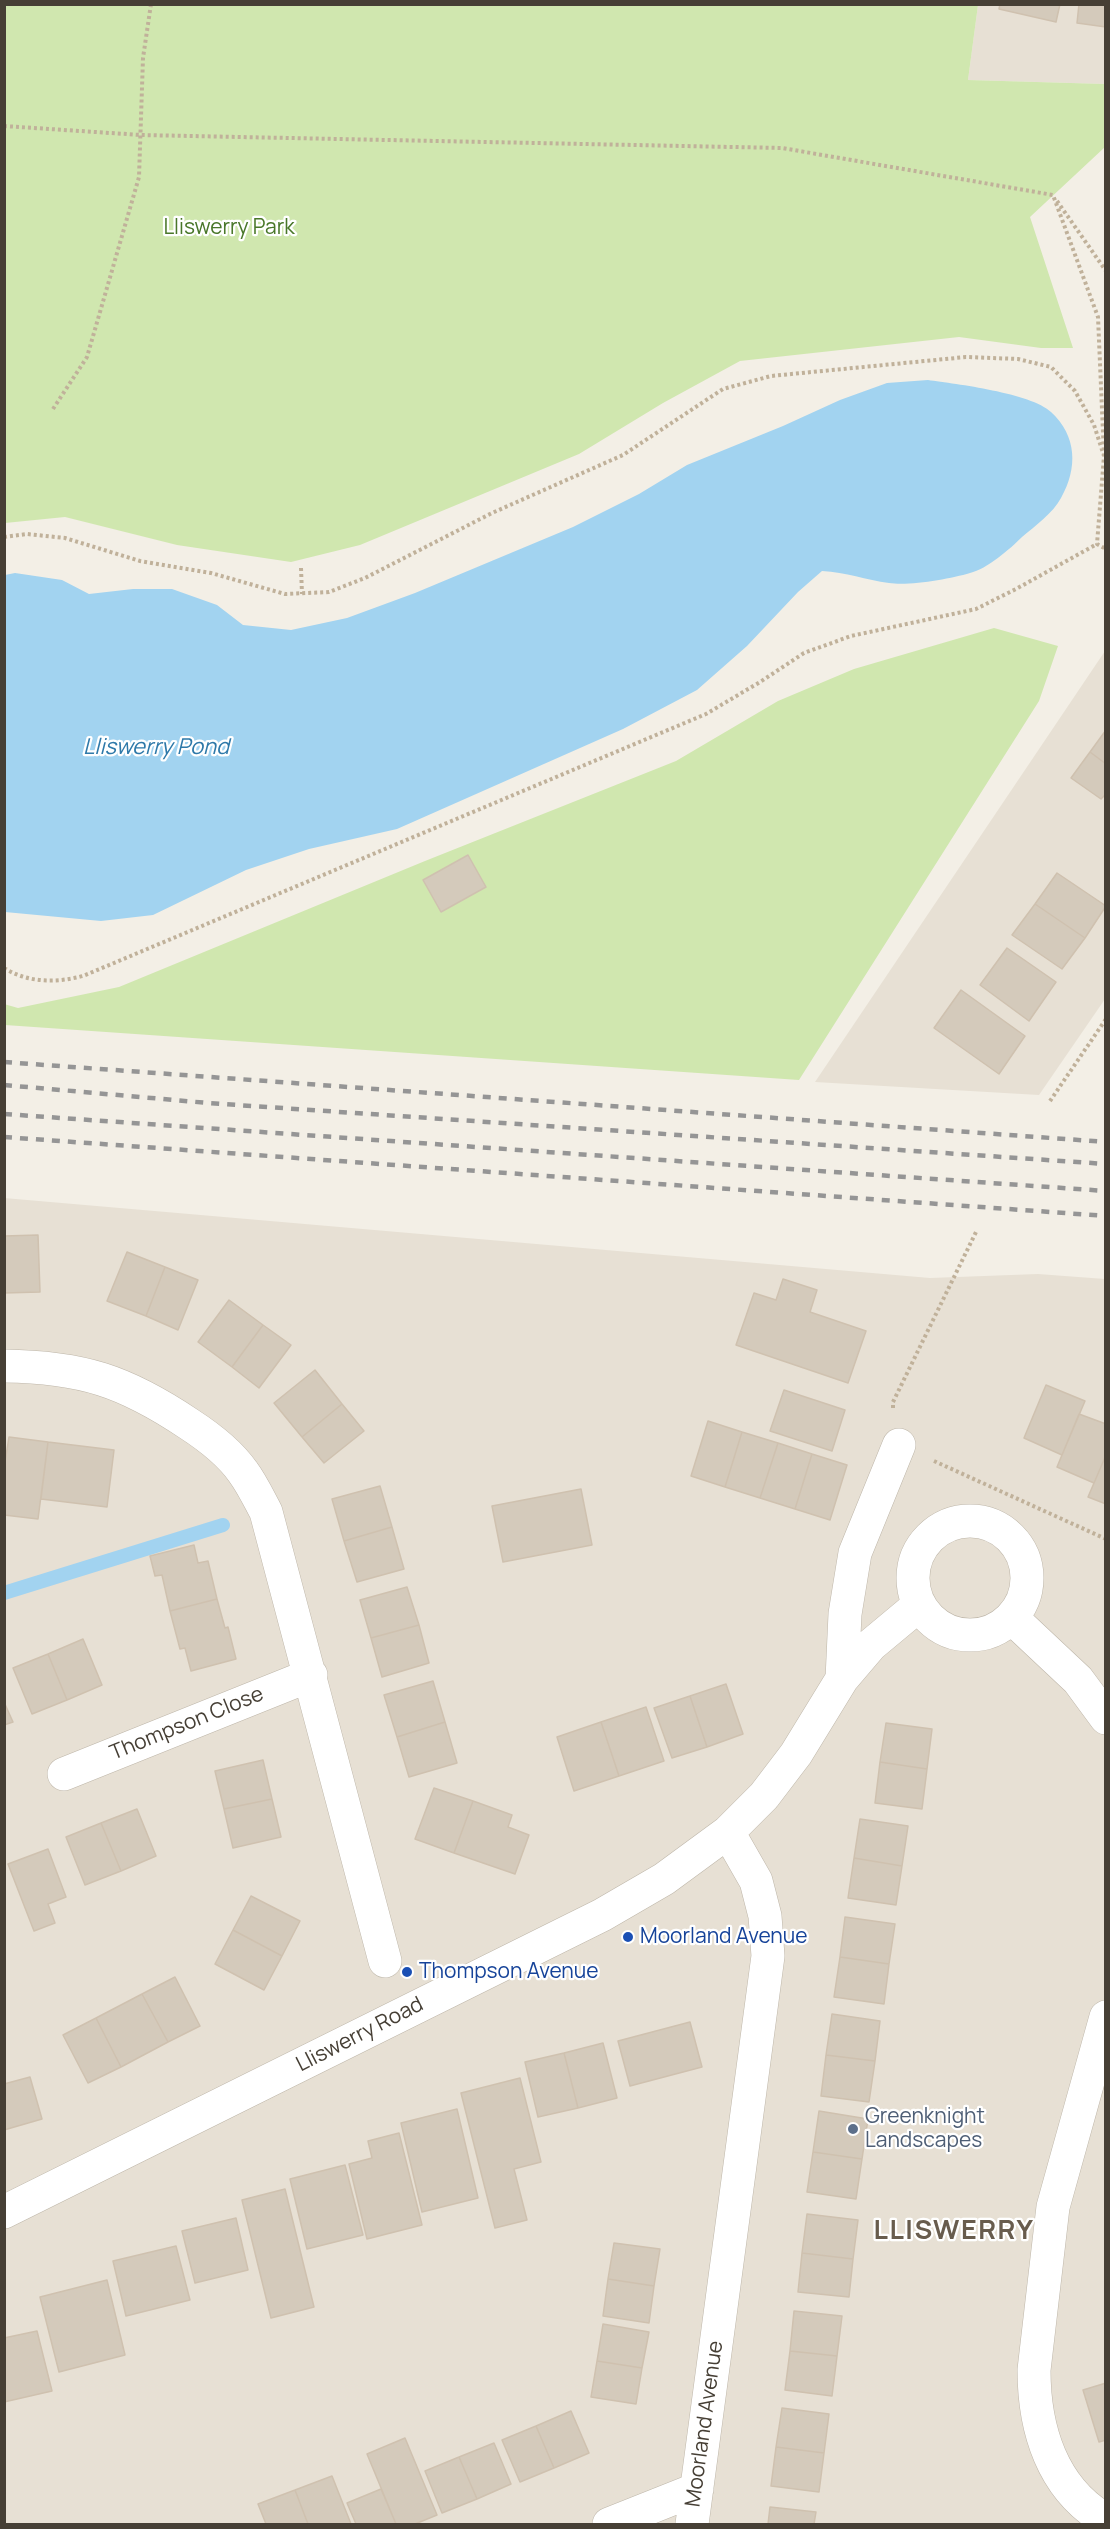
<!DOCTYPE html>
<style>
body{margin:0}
#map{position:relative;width:1110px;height:2529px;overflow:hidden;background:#f3efe6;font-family:Manrope,sans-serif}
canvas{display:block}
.frame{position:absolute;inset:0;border:6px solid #463f35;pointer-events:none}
</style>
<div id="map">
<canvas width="1110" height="2529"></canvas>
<div class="frame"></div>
</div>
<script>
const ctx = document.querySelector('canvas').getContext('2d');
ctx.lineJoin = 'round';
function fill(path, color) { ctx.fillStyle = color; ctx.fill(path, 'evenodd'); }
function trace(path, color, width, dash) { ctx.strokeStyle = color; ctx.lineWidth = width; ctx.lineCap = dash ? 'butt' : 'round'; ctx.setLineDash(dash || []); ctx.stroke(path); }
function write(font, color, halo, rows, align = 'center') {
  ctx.font = font + ' Manrope,sans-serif'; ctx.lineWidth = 4.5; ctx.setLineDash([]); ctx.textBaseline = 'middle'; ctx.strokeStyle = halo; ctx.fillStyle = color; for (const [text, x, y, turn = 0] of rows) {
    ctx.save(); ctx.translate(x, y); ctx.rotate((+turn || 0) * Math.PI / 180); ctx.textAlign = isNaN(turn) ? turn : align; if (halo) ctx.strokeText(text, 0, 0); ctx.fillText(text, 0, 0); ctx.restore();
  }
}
fill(new Path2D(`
 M978,5H1105V84L968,80Z
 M1105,651V999L1039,1095L815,1082Z
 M4,1198L930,1278L1038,1274L1105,1279V2524H5Z`), '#e7e0d4');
fill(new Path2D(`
 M5,4L978,5L968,80L1105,84V147L1030,217L1073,348H1041L959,337L740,361L663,403L579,454L360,545L291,562L177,545L65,517L5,523Z
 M994,628L1058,646L1039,701L799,1080L5,1025L4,1004L18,1008L119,987L425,861L676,761L778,701L854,669Z`), '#d0e7af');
fill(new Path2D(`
 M928,380C956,384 1031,393 1051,412C1077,436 1078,468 1061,498C1053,513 1035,526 1022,537C1010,549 987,569 970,573C950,579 910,586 889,583C866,580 846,572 822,571L798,592L747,646L697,690L623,729L397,829L309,849L246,870L153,915L101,921L5,912V575L15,573L62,580L89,594L133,589H172L217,605L243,625L291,630L347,618L415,593L573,527L639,494L687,465L783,426L840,400L887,383Z`), '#a2d3f0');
trace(new Path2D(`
 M4,1593L223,1525`), '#a2d3f0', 14);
const building = new Path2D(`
 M1000,4H1060L1056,22L999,9Z
 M1079,4H1106V27L1077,23Z
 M1106,730V764L1090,752Z
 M1090,752L1106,764V794L1101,799L1071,778Z
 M468,855L486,887L441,912L423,880Z
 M1057,873L1106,906L1085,938L1035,904Z
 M1035,904L1085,938L1062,969L1012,935Z
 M1007,948L1056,982L1029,1021L980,985Z
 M961,990L1025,1036L999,1074L934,1028Z
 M38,1235L40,1292L4,1293V1236Z
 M127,1252L165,1267L146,1316L107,1301Z
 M165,1267L198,1280L178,1330L146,1316Z
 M783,1279L817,1290L810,1312L866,1331L848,1383L736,1345L754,1293L776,1300Z
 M229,1300L263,1325L232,1367L198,1342Z
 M263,1325L291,1345L259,1388L232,1367Z
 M315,1370L342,1404L302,1437L274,1403Z
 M1046,1385L1085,1401L1062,1455L1024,1438Z
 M784,1390L845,1410L832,1451L770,1431Z
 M342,1404L364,1431L324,1463L302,1437Z
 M1079,1414L1106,1424V1455L1094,1483L1057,1467Z
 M708,1421L742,1432L725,1487L691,1476Z
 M742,1432L778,1443L760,1498L725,1487Z
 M9,1437L48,1442L38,1519L4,1515V1468Z
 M48,1442L114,1450L107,1507L41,1499Z
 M778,1443L812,1454L795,1509L760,1498Z
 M812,1454L847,1465L830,1520L795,1509Z
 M1106,1455V1504L1088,1497Z
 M380,1486L392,1527L344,1541L332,1499Z
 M581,1489L592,1545L503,1562L492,1506Z
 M392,1527L404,1569L357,1582L344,1541Z
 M194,1545L198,1563L208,1561L217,1599L170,1611L162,1575L155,1576L150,1556Z
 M407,1587L419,1625L371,1638L360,1600Z
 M217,1599L225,1628L228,1627L236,1659L191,1671L185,1648L180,1649L170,1611Z
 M419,1625L429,1663L382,1677L371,1638Z
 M83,1639L102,1685L67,1700L48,1654Z
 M48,1654L67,1700L32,1714L13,1668Z
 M433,1681L445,1722L397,1737L384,1695Z
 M726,1684L743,1734L707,1747L690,1696Z
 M690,1696L707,1747L672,1758L654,1708Z
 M4,1702L13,1722L4,1725Z
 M646,1707L664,1761L619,1776L601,1722Z
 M445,1722L457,1763L409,1777L397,1737Z
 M601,1722L619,1776L574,1791L557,1737Z
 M886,1723L932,1729L927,1769L880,1762Z
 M263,1760L272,1799L224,1809L215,1771Z
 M880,1762L927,1769L922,1809L875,1803Z
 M434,1788L473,1801L454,1853L415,1839Z
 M272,1799L281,1837L233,1848L224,1809Z
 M473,1801L512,1815L508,1827L529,1835L515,1874L454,1853Z
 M137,1809L156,1856L121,1871L101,1823Z
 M860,1819L908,1826L902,1866L854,1858Z
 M101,1823L121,1871L85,1885L66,1837Z
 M48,1849L66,1897L48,1904L55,1923L34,1931L8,1864Z
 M854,1858L902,1866L896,1905L848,1898Z
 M251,1896L300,1921L282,1956L233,1930Z
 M845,1917L895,1924L889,1964L840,1957Z
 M233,1930L282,1956L264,1990L215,1964Z
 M840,1957L889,1964L884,2004L834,1997Z
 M175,1977L200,2026L168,2042L142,1994Z
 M142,1994L168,2042L121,2067L96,2018Z
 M832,2014L880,2021L875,2061L826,2055Z
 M96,2018L121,2067L88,2083L63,2035Z
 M690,2022L702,2067L630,2086L618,2041Z
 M603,2043L617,2098L578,2108L564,2053Z
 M564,2053L578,2108L538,2117L525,2062Z
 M826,2055L875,2061L869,2102L821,2096Z
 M30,2077L42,2119L4,2130V2084Z
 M520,2078L541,2162L514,2169L527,2220L495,2228L461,2093Z
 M457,2109L478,2198L422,2212L401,2123Z
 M819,2111L868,2119L862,2159L813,2152Z
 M399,2133L422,2225L367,2239L349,2164L372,2158L368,2141Z
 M813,2152L862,2159L856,2199L807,2192Z
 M345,2165L363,2235L307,2249L290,2179Z
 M285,2189L314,2307L271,2318L242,2200Z
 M807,2214L858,2220L853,2259L802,2253Z
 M236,2218L248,2270L195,2283L182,2231Z
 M614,2243L660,2249L654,2286L608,2279Z
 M176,2246L190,2300L126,2316L113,2261Z
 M802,2253L853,2259L849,2297L798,2292Z
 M608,2279L654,2286L649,2323L603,2316Z
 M107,2280L125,2355L59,2372L40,2297Z
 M794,2311L842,2316L837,2356L790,2351Z
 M603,2324L649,2332L642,2368L597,2361Z
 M37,2331L52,2391L4,2402V2338Z
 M790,2351L837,2356L832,2396L785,2390Z
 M597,2361L642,2368L636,2404L591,2397Z
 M1106,2383V2440L1099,2442L1083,2390Z
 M782,2408L829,2414L824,2453L776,2447Z
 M571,2411L589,2453L554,2468L536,2426Z
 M536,2426L554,2468L520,2482L502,2440Z
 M405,2438L437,2515L415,2524H396L367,2454Z
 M494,2443L511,2484L477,2499L459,2457Z
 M776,2447L824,2453L819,2492L771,2486Z
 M459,2457L477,2499L442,2513L425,2471Z
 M332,2476L351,2524H308L295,2490Z
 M381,2489L396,2524H356L347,2503Z
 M295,2490L308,2524H266L258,2504Z
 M770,2507L816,2512L814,2524H768Z`);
fill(building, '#d4cabb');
trace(building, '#cfc1af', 1.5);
const street = new Path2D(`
 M4,1366C82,1367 125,1381 189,1424C209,1437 229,1452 243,1472C252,1484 259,1499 266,1512L385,1961
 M913 1578a57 57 0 1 1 114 0a57 57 0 1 1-114 0Z
 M1012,1618L1078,1680L1106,1718
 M842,1679L871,1645L919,1605
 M64,1774L311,1675
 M1106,2017L1053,2207L1034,2370C1034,2429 1052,2489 1106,2520
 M4,2212L602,1915L664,1879L728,1832L764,1796L796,1754L842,1679L845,1614L855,1553L899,1445
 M609,2524L697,2489
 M692,2524L768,1956L765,1916L756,1881L728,1832`);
trace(street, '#beb6a9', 34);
trace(new Path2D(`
 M4,126L141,135L782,148L1053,195L1098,317L1104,456
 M1057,201L1106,271
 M53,409L87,357L139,177L143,58L151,4
 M4,537L27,534L65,538L140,561L211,573L285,594L329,592L365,578L492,513L623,455L723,389L771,376L966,357L1018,359L1051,367L1075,391L1094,425L1104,456L1097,544L1106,549
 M301,568L302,594
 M4,968C28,983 56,983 83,976L706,714L760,682L804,653L851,636L976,609L1016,589L1097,544
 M1050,1101L1106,1019
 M893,1408V1402L977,1230
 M934,1461L1106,1539`), '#c0b19a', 4, [3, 3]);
trace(street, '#fff', 33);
trace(new Path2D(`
 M4,1062L1106,1142
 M4,1085L208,1103L1106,1164
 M4,1114L1106,1191
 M4,1137L1106,1216`), '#959595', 4.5, [8, 8]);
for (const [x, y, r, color] of [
 [628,1937,6,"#1a4fb4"],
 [407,1972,6,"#1a4fb4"],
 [853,2129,6,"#5c6f8a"]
]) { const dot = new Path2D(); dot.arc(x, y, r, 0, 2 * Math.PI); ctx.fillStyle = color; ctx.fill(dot); trace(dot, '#fff', 2); }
write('21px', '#497729', '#fff', [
 ["Lliswerry Park",229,228]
]);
write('21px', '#463f35', '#fff', [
 ["Thompson Close",187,1724,-22],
 ["Lliswerry Road",360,2035,-27],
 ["Moorland Avenue",705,2424,-82]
]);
write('21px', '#164399', '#fff', [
 ["Moorland Avenue",640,1937],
 ["Thompson Avenue",419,1972]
], 'left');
write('21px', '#4e5e75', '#fff', [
 ["Greenknight",865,2117],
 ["Landscapes",865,2141]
], 'left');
write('italic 22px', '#2e79a9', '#fff', [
 ["Lliswerry Pond",156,748]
]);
ctx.letterSpacing = '1.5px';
write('bold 27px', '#685c4d', '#fff', [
 ["LLISWERRY",954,2231]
]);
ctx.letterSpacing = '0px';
</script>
